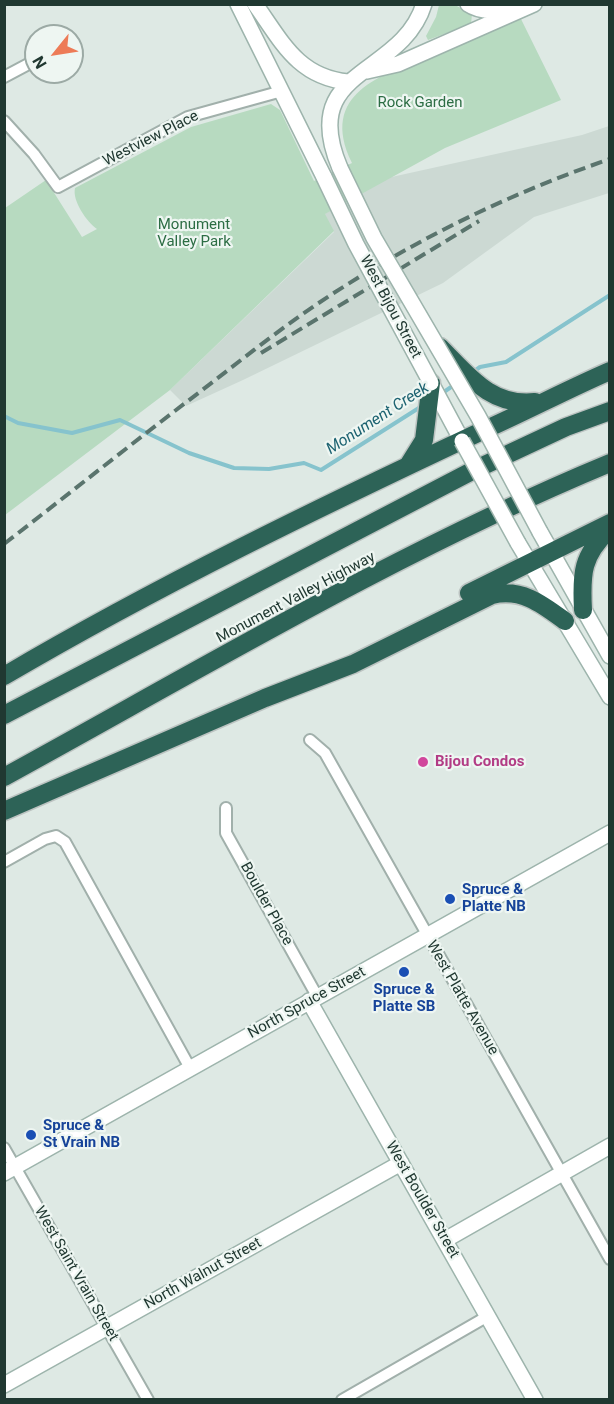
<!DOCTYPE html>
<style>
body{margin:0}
#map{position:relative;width:614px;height:1404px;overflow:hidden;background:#dee9e4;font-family:Roboto,sans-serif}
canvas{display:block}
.frame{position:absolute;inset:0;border:6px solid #203831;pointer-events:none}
.north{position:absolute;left:24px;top:24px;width:60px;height:60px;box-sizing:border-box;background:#eef6f2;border:2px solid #9caaa5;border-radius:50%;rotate:240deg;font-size:16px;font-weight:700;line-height:24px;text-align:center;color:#203831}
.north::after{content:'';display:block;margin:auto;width:21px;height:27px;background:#ed7b57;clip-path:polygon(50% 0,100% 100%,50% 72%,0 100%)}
</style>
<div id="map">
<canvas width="614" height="1404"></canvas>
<div class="frame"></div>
<div class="north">N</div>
</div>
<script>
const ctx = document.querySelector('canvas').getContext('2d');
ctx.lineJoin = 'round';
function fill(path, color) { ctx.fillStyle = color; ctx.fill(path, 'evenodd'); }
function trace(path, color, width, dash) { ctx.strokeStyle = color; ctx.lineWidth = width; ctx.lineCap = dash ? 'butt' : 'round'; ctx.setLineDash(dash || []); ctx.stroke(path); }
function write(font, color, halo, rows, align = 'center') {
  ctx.font = font + ' Roboto,sans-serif'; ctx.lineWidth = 4.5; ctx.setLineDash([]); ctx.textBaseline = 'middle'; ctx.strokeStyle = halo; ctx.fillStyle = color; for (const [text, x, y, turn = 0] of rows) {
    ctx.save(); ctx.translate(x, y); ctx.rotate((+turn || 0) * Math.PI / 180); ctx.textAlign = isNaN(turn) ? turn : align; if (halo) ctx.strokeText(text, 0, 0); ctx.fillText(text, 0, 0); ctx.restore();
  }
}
fill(new Path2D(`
 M609,126V193L534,217L443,283L243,380L186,406L170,390L334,232L324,214L387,178L582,135Z`), '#ccd9d3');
fill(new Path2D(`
 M439,5H455L472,14L471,24L428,40L426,36L436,17Z
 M521,19L561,100L445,148L325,214L334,231L170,390L5,515V208L46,180L82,237L97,229C87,222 72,201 75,188L191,127L271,104L280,110L314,181L352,163C318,93 382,75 432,55C462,43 492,31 521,19Z`), '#b7dac0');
trace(new Path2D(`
 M473,372L480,367L506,362L610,295
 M441,394L454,385
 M4,416L18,423L72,433L120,420L189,453L234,468L269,469L304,463L321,470L422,406`), '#86c3cd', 4);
const street = new Path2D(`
 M4,77L36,60
 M4,121L34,154L58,187L188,117L282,91
 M310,740L325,753L610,1259
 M226,808V833L317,996
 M4,862L45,839L56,836L65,842L190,1068
 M4,1148L148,1400
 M342,1400L488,1316`);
const secondary = new Path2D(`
 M238,4L324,177
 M255,4C282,42 298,77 348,82
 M468,4C483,14 502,10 519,8
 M367,71L398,64L534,4
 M340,168C297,67 401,78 424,4
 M431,383L462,441
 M540,532L610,656
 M518,543L610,697
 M309,1001L535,1400
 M4,1173L610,833
 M445,1240L610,1146
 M4,1385L401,1163`);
const highway = new Path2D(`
 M440,347C468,375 491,407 535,402
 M409,464L424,440L431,383
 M469,593L610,523
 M583,610C581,573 582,555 610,529
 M4,676C159,585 320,507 482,431C525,412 566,390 610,371
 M4,715L472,471L566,427L610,411
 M4,777C203,668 400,550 610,463
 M4,811L265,698L353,664L492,595C522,588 542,604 565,621`);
trace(street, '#a1b0ab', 14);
trace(secondary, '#9db4ac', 18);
trace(highway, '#bcc3c1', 21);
trace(street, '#fff', 10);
trace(secondary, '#fff', 15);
trace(highway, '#2d6357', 18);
trace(new Path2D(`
 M261,353L479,221
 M4,544C70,493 135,441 201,391C249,354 296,316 348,284C431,232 517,191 610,159`), '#5a746d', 4, [12, 6]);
const secondaryBridge = new Path2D(`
 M340,168L374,238L478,416L540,532
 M324,177L356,244L431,383
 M462,441L518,543`);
trace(secondaryBridge, '#9db4ac', 18, []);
trace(secondaryBridge, '#fff', 15);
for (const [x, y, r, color] of [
 [423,762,6,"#d1479c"],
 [450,899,6,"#1a4fb4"],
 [404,972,6,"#1a4fb4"],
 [31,1135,6,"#1a4fb4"]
]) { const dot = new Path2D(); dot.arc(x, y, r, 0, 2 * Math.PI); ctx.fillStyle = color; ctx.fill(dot); trace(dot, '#eef6f2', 2); }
write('15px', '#2c6d44', '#eef6f2', [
 ["Rock Garden",420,103],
 ["Monument",194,225],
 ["Valley Park",194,242]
]);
write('15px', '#203831', '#eef6f2', [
 ["Westview Place",151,139,-27],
 ["West Bijou Street",390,307,62],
 ["Monument Valley Highway",296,598,-28],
 ["Boulder Place",266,904,61],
 ["West Platte Avenue",462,998,60],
 ["North Spruce Street",307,1003,-29],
 ["West Boulder Street",422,1200,60],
 ["West Saint Vrain Street",76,1274,60],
 ["North Walnut Street",203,1274,-29]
]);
write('bold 15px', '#b23c85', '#eef6f2', [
 ["Bijou Condos",435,762]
], 'left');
write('bold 15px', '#164399', '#eef6f2', [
 ["Spruce &",462,890],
 ["Platte NB",462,907],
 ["Spruce &",404,990,"center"],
 ["Platte SB",404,1007,"center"],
 ["Spruce &",43,1126],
 ["St Vrain NB",43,1143]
], 'left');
write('italic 16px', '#1d6371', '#eef6f2', [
 ["Monument Creek",378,419,-33]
]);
</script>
